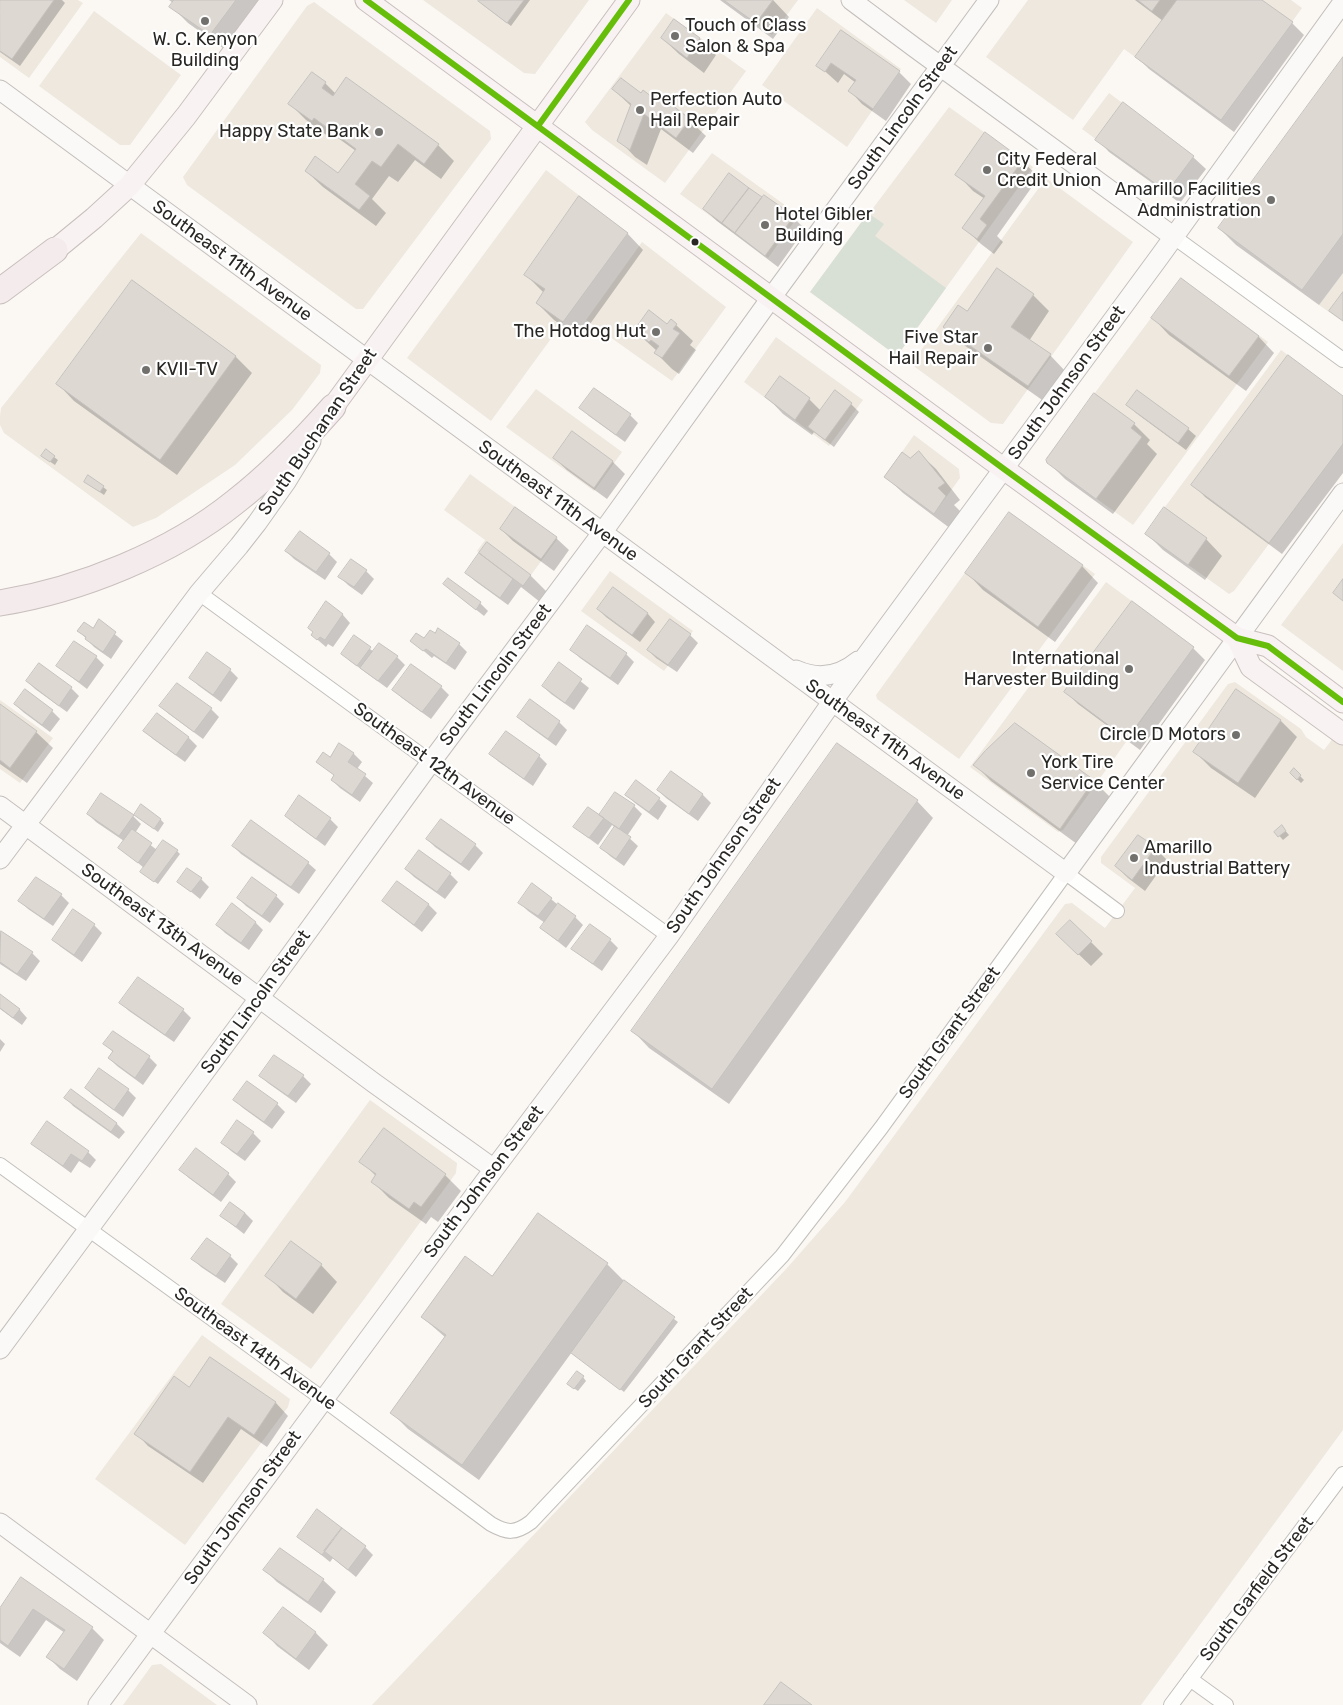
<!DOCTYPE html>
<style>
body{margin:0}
canvas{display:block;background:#fbf8f4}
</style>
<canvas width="1343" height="1705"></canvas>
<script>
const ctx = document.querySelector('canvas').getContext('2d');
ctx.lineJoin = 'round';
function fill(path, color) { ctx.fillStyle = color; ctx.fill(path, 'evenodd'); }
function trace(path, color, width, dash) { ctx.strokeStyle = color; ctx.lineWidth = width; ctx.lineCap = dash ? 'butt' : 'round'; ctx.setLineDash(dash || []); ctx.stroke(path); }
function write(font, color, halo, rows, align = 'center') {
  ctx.font = font + ' Rubik,sans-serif'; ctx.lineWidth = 4.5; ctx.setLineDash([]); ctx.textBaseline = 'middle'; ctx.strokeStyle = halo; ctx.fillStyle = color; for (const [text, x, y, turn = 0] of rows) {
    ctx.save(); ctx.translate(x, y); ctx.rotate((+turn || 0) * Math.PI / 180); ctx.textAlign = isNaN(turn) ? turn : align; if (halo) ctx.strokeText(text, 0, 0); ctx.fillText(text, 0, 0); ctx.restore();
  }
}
fill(new Path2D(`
 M0,0H78L83,3L29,78L0,57Z
 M423,0H589L535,74L524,73Z
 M725,0H798L772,35Z
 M904,0H952L936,23Z
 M1028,0H1291L1302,8L1221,120L1124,49L1073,120L986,57Z
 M314,2L490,131L491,139L363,309H356L187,185L183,177L307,6Z
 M817,8L901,69L847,147L762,85Z
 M94,11L181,75L130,145H120L39,86Z
 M666,13L746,71L665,183L592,130L585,122Z
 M1109,93L1194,156L1167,192L1082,129Z
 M949,107L1033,167L897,356L810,292Z
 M712,153L799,215L768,258L680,194Z
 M546,170L628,233L491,421L407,358Z
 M1046,178L1133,242L1003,424L991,423L911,364Z
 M141,233L321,365L320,373L292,410L235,465L156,518L133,527L4,433L0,425V416L1,408Z
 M642,242L726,307L672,381L586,320Z
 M1343,273V322L1319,305Z
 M1181,278L1268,342L1133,525L1047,463L1046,458Z
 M776,337L863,400L829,446L744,382Z
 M1281,350L1343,396V444L1234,591L1229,594L1145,534Z
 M536,389L622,452L594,491L506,427Z
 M914,435L959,469L960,478L934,514L884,477Z
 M470,474L558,538L523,586L477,551L485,540L444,510Z
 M1009,512L1095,574L959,759L877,699L876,695Z
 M1343,543V671L1281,625Z
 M610,571L693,631L664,671L581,611Z
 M1106,582L1194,647L1063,830L1058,832L970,767Z
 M1235,682L1301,729L1306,737L1324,750L1343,725V1430L1141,1705H372L787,1268L845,1202L1065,904L1072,903L1105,928L1135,888L1101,863V857L1228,684Z
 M0,700L53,738L20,783L0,769Z
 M370,1100L457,1163L456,1173L365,1298L311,1369L221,1304Z
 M202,1335L290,1399L288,1407L185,1545L95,1479Z
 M161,1664L217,1705H123L152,1665Z`), '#eee8df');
fill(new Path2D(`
 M868,213L884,224L875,236L946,288L897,356L810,292Z`), '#d8e0d5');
fill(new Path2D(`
 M0,0H62L65,3L20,66L0,52Z
 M169,0H265L227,51L188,23L171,6L173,3Z
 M480,0H530L511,26L483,5L479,1Z
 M720,0H773L789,17L773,39Z
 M1135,0H1260L1292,23L1304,35L1234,132L1149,69L1137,57L1163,21Z
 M674,21L700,39L716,55L704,73L679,54L662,38Z
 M841,32L899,72L911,84L886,121L862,104L850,91L856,83L844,74L838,83L818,65Z
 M1343,59V273L1319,305L1236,245L1219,228Z
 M325,83L336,94L438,145L454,161L441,179L415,160L398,182L389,176L372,199L386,213L376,226L323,187L306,171L339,175L356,151L331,133L329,137L306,120L290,104Z
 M613,89L641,94L689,120L706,136L693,153L661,129L647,165L635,157L619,140L632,107Z
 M1123,104L1193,157L1206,169L1180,203L1109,152L1097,139Z
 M1022,161L1039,177L997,236L1003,242L994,254L981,244L964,228L985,199L973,191L957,174Z
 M730,175L762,199L793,217L805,229L778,267L717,221L704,209Z
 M627,233L643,250L580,338L554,320L537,303L544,293L526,275Z
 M1033,295L1049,311L1029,341L1050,355L1066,372L1045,402L961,343L945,327L967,313Z
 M1153,318L1258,336L1274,353L1246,391L1169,335Z
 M676,325L693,341L690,345L696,350L679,374L672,369L656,353L657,351L635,331Z
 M235,356L252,373L177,475L74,401L58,384Z
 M767,397L809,399L821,411L851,404L859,412L834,447L814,432L812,435L783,414Z
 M1343,397V473L1282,554L1205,497L1193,484Z
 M1128,405L1188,429L1196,436L1186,450L1136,413Z
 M581,408L630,415L638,423L625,442L589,416Z
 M1134,424L1150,440L1147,444L1157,454L1113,514L1065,479L1048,462Z
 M572,433L613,462L625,474L607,499L567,470L554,458Z
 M46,451L58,460L55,465L46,459Z
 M919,453L936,469L960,500L954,505L962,513L951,529L903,493L886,477Z
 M85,482L103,487L107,490L104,495Z
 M515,509L556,538L569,550L554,571L513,541L501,529Z
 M300,532L329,554L337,562L325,580L294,559L286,551Z
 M1147,534L1206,539L1222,556L1205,580L1163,550Z
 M487,544L531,576L547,592L540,602L521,587L508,605L475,581L467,573Z
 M1082,566L1098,583L1055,642L983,590L967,573Z
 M366,571L374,579L362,595L348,585L340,577Z
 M444,584L480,603L488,611L484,616Z
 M613,589L648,614L655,622L640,642L606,617L598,609Z
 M326,603L343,615L350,623L333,647L328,644L326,647L312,635Z
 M99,621L123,641L111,659L94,647L79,631L93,630Z
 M439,630L459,644L467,652L455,670L434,656L432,658L412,641L424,640L435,635Z
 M690,635L698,643L677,672L656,658L648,650Z
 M354,637L374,652L397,657L405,665L387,688L350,661L343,653Z
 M1193,648L1205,660L1140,750L1078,704L1066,692Z
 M572,650L626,654L634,662L618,685L580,658Z
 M96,657L104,665L87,689L66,673L58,665Z
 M559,664L589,688L574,710L551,694L543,686Z
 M230,670L238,678L221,702L199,686L191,678Z
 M27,681L71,688L79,696L67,712L35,689Z
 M441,687L449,695L431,719L402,698L394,690Z
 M15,704L52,711L60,719L50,732L23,712Z
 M0,706L36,732L53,748L27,783L0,764Z
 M161,706L211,709L219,717L203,739L169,714Z
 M157,715L189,738L197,746L185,762L153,739L145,731Z
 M519,717L559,722L567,730L556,746L527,725Z
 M1280,720L1297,737L1255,798L1211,768L1195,752Z
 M1015,724L1094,781L1110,797L1077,844L991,781L975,765Z
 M339,745L354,754L362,762L357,769L373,783L360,802L340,788L332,780L335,776L318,762L330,759Z
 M491,754L539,756L547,764L533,786L499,762Z
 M1294,770L1304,780L1301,783L1291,773Z
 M671,772L703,795L711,803L698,821L666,798L658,790Z
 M627,795L659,799L667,806L658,820L635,803Z
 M917,801L933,818L729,1104L649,1048L633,1031Z
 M634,806L642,814L627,836L638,846L624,866L610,856L602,848L616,828L612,825L598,845L583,834L575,827L600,816Z
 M88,814L133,816L141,824L135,833L157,850L177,851L180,854L158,884L145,875L144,868L119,847L124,841L96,822Z
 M135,815L161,820L164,823L158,832Z
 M287,816L330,819L338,827L325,846L295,824Z
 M441,820L475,845L483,853L469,871L435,847L427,839Z
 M1282,827L1289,835L1283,840L1276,832Z
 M1138,836L1155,848L1167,860L1145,891L1128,878L1116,866Z
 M233,846L308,863L316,870L299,894L241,854Z
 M406,869L450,874L458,882L445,899L414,877Z
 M201,879L209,887L200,899L179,882Z
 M253,879L276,896L284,904L270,923L246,906L238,898Z
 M398,883L429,905L437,913L422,932L392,909L384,901Z
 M61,895L69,903L53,926L28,909L20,901Z
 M551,899L558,905L575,917L583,925L566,948L541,928L545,923L528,911L520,903Z
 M256,923L263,930L249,950L225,933L217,925Z
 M94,925L102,933L82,962L61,947L53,940Z
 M1,932L32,953L40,961L26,981L0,964Z
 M610,940L618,948L602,971L581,956L573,948Z
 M1091,942L1103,954L1091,966L1070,946Z
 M0,996L20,1010L27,1018L22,1025L0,1009Z
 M121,1003L183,1010L191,1018L174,1042L129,1011Z
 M113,1033L149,1057L157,1065L143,1085L117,1066L109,1058L113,1052L105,1044Z
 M0,1039L5,1044L0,1052Z
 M260,1075L303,1076L311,1084L296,1103L268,1083Z
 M86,1088L128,1090L136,1098L123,1117L94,1096Z
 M71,1091L117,1124L125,1132L119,1139L73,1106L66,1098Z
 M235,1100L277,1104L285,1112L272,1129L243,1108Z
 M253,1133L261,1141L245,1161L231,1151L223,1143Z
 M33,1144L88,1152L96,1160L90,1168L79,1161L71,1173L41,1151Z
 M361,1161L445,1175L461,1191L438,1222L431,1217L426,1224L389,1198L373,1182L376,1176Z
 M181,1170L228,1174L236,1182L221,1202L189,1178Z
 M245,1213L253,1221L244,1234L230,1223L222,1216Z
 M207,1240L230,1256L238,1264L225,1283L201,1267L193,1259Z
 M607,1264L624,1281L678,1322L624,1392L572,1352L479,1480L408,1429L392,1413L446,1338L422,1317L493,1277Z
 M321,1265L337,1282L313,1314L283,1292L267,1275Z
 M210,1358L276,1403L288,1416L267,1447L241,1429L203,1483L148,1446L136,1433L189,1388Z
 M583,1377L586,1381L578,1391L572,1387Z
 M299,1537L365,1547L373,1555L356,1577L333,1558L330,1562Z
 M280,1549L323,1580L336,1592L321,1613L277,1582L265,1570Z
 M21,1579L92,1628L104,1640L77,1681L60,1669L48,1657L65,1633L46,1620L20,1657L0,1643V1610Z
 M283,1608L316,1633L328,1645L309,1670L277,1646L265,1633Z`), '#0003');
const building = new Path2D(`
 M0,0H54L12,59L0,51Z
 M174,0H236L210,35L169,7Z
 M479,0H524L507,23L478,1Z
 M724,0H773L756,23Z
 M1138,0H1160L1152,11Z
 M1177,0H1262L1293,22L1221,120L1135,57Z
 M674,19L700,38L687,58L661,38Z
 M841,30L900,71L873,109L848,91L856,80L831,63L825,72L816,66Z
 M1343,57V234L1302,290L1218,228Z
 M312,72L326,82L322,88L333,96L346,77L439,144L424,164L398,144L381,167L372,161L355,184L370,196L359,210L305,171L315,156L338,173L356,149L314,118L312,121L288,104Z
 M621,78L641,93L643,90L652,97L655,92L690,119L676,138L644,114L630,150L617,141L631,104L612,89Z
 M1123,102L1194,156L1167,192L1095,140Z
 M985,132L1023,160L980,219L987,225L977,239L962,228L985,196L955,175Z
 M729,173L749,188L722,223L703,209Z
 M749,188L762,197L735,233L722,223Z
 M764,195L794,216L765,256L735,233Z
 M579,196L628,233L563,322L536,303L545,289L524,275Z
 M997,268L1034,294L1011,327L1051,354L1028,386L943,327L958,305L967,311Z
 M1181,278L1259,336L1229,376L1151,318Z
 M132,280L236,356L160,460L56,384Z
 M1343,292V321L1329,311Z
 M649,310L667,324L671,319L677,324L673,329L680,333L662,358L654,353L659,346L651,340L649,342L634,331Z
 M1288,355L1343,396V444L1269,543L1191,485Z
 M780,376L810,398L795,420L765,397Z
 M594,388L631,414L616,435L579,408Z
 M835,390L852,403L825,440L808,427Z
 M1137,390L1189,428L1178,443L1126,405Z
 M1094,393L1135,423L1131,428L1142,437L1096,499L1047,463L1046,460Z
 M572,431L613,461L594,488L553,458Z
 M46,449L55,456L50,462L41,456Z
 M919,451L945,483L938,488L946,496L934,514L884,477L902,452L910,458Z
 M88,475L104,486L100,492L84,482Z
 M515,507L557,537L541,559L500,529Z
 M1164,507L1207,538L1188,565L1145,534Z
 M1009,512L1083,565L1038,627L965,573Z
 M300,531L330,553L316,572L285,551Z
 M487,542L531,575L523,586L479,553Z
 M479,553L513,579L500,598L465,573Z
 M351,559L367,570L354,587L338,577Z
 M448,578L481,602L476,610L443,584Z
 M1343,579V601L1333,593Z
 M613,587L648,613L632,635L597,609Z
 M326,601L343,614L325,640L320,637L317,640L311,635L313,632L308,628Z
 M1132,601L1194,647L1127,739L1064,692Z
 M99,619L116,632L103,652L85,639L86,637L77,631L84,622L93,628Z
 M670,619L691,634L668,665L647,650Z
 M587,625L627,653L610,678L570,650Z
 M438,628L460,643L446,663L426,649L423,651L410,641L416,633L424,638L430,630L435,633Z
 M354,635L371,647L357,666L341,654Z
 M74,641L97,656L79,682L56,666Z
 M379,643L398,656L378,681L360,668Z
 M207,652L231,669L213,695L189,678Z
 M559,662L582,679L565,703L542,686Z
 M39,663L72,687L59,706L26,681Z
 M411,664L442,686L422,712L392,690Z
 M177,683L212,708L194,732L159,706Z
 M25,689L53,710L42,725L14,704Z
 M1236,689L1281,720L1238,783L1193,752Z
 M530,699L560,721L548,739L517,717Z
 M0,704L37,731L10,768L0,760Z
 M157,713L189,737L176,755L143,731Z
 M1015,723L1094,780L1060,829L973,765L985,751Z
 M506,731L540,755L524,779L489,754Z
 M339,743L354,753L348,762L366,774L352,795L331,780L334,775L316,762L323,752L330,757Z
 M837,743L918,800L712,1089L631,1031Z
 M1294,768L1301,775L1297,780L1290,773Z
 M671,771L703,794L689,814L657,790Z
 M636,780L660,798L649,812L625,795Z
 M615,792L635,805L619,829L599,815Z
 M101,793L134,815L119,836L87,814Z
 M299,795L331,818L316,839L285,816Z
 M141,804L161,819L154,829L134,815Z
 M588,807L604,818L589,838L573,827Z
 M441,819L476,844L461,864L426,839Z
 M251,820L309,862L291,887L232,846Z
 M1282,825L1286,831L1278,837L1274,832Z
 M615,826L631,837L616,859L600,848Z
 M132,829L152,843L138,863L118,848Z
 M1138,835L1156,847L1132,880L1115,866Z
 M163,840L178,850L154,882L140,872Z
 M419,850L451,873L437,892L405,869Z
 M187,868L202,878L191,892L177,882Z
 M36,877L62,894L44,919L18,901Z
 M252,877L277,895L262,916L237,898Z
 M397,881L429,904L414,925L382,901Z
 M532,883L552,898L538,916L518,903Z
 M232,903L256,922L241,943L216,925Z
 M558,903L576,916L558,941L540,928Z
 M73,909L95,924L74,955L52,940Z
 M1070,920L1092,941L1078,955L1056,934Z
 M590,924L611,939L593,964L571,949Z
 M1,931L33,952L17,974L0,962Z
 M138,977L184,1009L165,1035L119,1003Z
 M0,994L20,1009L13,1018L0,1008Z
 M113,1031L150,1056L135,1078L108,1058L113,1051L103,1044Z
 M274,1055L304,1075L288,1096L259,1076Z
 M99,1068L129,1089L114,1110L85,1088Z
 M247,1081L278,1103L264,1122L233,1100Z
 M71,1089L117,1123L111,1132L64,1098Z
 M237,1120L254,1132L237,1154L221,1143Z
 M47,1121L89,1151L82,1161L71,1154L63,1166L31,1144Z
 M384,1128L446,1174L421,1207L414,1202L409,1209L371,1182L376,1174L359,1162Z
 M196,1148L229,1173L213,1195L179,1170Z
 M230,1202L245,1213L236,1227L220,1216Z
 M538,1213L608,1263L462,1465L390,1413L446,1335L421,1317L465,1256L492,1276Z
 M207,1238L231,1255L216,1276L191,1259Z
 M291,1241L322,1264L296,1299L265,1276Z
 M624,1280L675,1317L620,1390L571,1353Z
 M210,1357L276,1402L254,1435L228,1417L190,1472L134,1434L174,1376L189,1387Z
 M577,1371L584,1376L574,1389L567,1384Z
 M317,1509L342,1528L322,1555L297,1537Z
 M342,1528L366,1546L348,1570L324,1551Z
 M280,1548L324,1579L308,1602L263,1570Z
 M21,1577L93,1627L64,1669L46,1657L65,1630L33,1609L8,1646L0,1640V1608Z
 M283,1607L316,1632L296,1659L263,1633Z
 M781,1682L812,1705H764Z`);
fill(building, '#ded8d2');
trace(building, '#c5c2bf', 1);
const street = new Path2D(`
 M1174,237L1343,360
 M199,593L669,936
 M0,1165L323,1399L491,1524C507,1533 515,1534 531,1522L782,1256L881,1128L1066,873L1117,911
 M1190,1679L1226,1705
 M1171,1705L1343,1474`);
const secondary = new Path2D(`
 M851,0L914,47L1174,237
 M0,90L1066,873L1343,493
 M796,670C818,680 840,676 858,661
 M0,806L374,1083L494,1169
 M0,859L199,593L239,546L257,523L286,482L311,441
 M0,1349L260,997L431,762L602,533L771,298L989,0
 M0,1523L247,1705
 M98,1705L494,1169L669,936L832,702L1160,256L1343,2`);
const primary = new Path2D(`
 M366,0L1004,469L1237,638L1268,646L1343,702
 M55,250L94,218L129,186L186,116L272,0
 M333,407L629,0
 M1237,638L1251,667L1343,734`);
const highway = new Path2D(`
 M0,291L55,250
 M0,603C80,590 172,553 235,502C271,474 303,441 333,407`);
trace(street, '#c2bfbc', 16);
trace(secondary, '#c2bfbc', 21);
trace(primary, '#c9bfbe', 23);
trace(highway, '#c9bfbe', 27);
trace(street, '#fefefd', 14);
trace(secondary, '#fbf9f8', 19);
trace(primary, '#f8f3f2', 21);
trace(highway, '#f4ebec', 25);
trace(new Path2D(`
 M366,0L1004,469L1237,638L1268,646L1343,702
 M538,126L629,0`), '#66be0b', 6);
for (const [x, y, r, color] of [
 [205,21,5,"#72706d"],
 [675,36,5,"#72706d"],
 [640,110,5,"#72706d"],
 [379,132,5,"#72706d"],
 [987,170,5,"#72706d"],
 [1271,200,5,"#72706d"],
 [765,225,5,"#72706d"],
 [695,242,4.5,"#292724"],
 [656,332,5,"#72706d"],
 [988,348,5,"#72706d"],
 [146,370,5,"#72706d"],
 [1129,669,5,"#72706d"],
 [1236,735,5,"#72706d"],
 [1031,773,5,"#72706d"],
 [1134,858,5,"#72706d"]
]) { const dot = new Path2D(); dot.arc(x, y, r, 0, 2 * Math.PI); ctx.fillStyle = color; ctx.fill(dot); trace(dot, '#fff', 2); }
write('18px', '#292724', '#fff', [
 ["Touch of Class",685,26],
 ["Salon & Spa",685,47],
 ["W. C. Kenyon",205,40,"center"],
 ["Building",205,61,"center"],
 ["Perfection Auto",650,100],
 ["Hail Repair",650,121],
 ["Happy State Bank",369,132,"right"],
 ["City Federal",997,160],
 ["Credit Union",997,181],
 ["Amarillo Facilities",1261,190,"right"],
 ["Administration",1261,211,"right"],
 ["Hotel Gibler",775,215],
 ["Building",775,236],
 ["The Hotdog Hut",646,332,"right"],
 ["Five Star",978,338,"right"],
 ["Hail Repair",978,359,"right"],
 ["KVII-TV",156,370],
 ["International",1119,659,"right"],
 ["Harvester Building",1119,680,"right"],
 ["Circle D Motors",1226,735,"right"],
 ["York Tire",1041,763],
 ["Service Center",1041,784],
 ["Amarillo",1144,848],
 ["Industrial Battery",1144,869]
], 'left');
write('18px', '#292724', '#fff', [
 ["South Lincoln Street",903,118,-54],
 ["Southeast 11th Avenue",232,261,36],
 ["South Johnson Street",1067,383,-54],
 ["South Buchanan Street",318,432,-56],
 ["Southeast 11th Avenue",558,501,36],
 ["South Lincoln Street",496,675,-53],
 ["Southeast 11th Avenue",885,740,36],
 ["Southeast 12th Avenue",434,764,36],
 ["South Johnson Street",724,856,-55],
 ["Southeast 13th Avenue",162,925,36],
 ["South Lincoln Street",256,1002,-54],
 ["South Grant Street",950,1033,-54],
 ["South Johnson Street",484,1182,-53],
 ["South Grant Street",696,1348,-47],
 ["Southeast 14th Avenue",255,1349,36],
 ["South Johnson Street",243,1508,-54],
 ["South Garfield Street",1257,1589,-53]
]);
</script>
